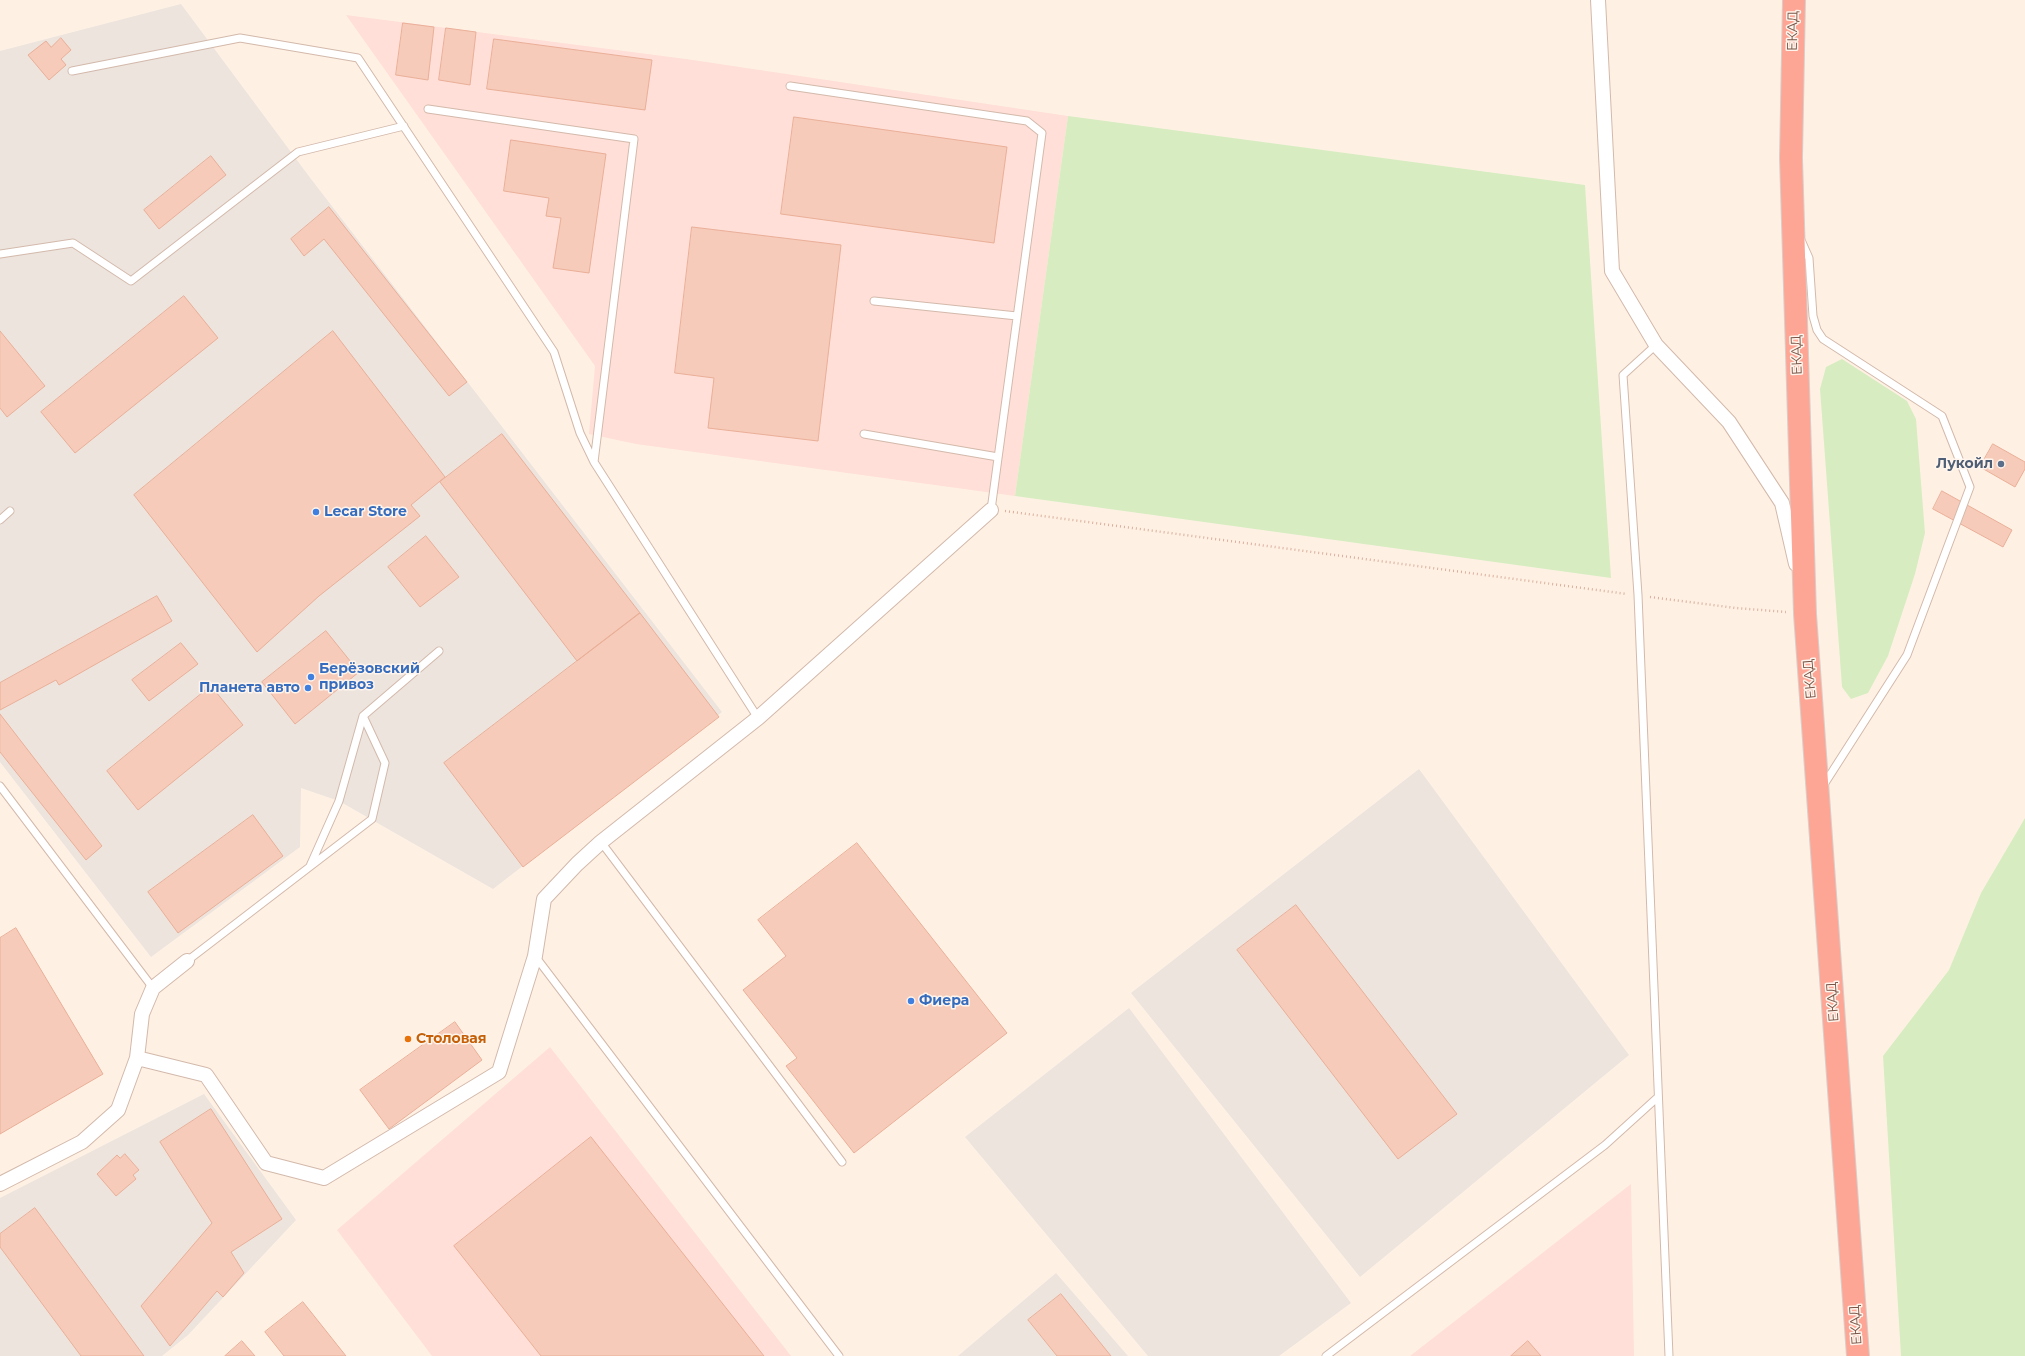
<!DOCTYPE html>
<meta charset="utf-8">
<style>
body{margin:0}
canvas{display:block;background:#fef1e4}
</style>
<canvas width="2025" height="1356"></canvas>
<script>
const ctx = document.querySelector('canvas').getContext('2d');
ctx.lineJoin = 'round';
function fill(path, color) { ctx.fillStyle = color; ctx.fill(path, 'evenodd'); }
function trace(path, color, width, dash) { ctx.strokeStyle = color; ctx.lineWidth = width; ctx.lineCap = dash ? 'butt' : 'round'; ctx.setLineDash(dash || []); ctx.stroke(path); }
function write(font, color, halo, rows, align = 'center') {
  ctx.font = font + ' Montserrat,sans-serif'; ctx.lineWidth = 3; ctx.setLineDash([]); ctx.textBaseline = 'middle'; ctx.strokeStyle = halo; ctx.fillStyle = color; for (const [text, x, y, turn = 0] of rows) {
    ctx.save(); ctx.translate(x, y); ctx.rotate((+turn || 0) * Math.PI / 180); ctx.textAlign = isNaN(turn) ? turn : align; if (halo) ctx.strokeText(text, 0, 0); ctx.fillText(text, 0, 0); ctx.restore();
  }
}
fill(new Path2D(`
 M346,15L686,59L1068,116L1015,496L636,444L589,434L595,366Z
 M550,1047L791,1356H432L337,1230Z
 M1631,1184L1634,1356H1410Z`), '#ffdfd7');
fill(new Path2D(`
 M181,4L311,179L722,712L493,889L339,801L301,788L300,847L151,957L0,762V51Z
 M1419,769L1629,1055L1360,1277L1131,993Z
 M1129,1008L1351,1303L1279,1356H1148L965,1137Z
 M204,1094L296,1220L188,1335L162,1356H0V1198Z
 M1056,1273L1128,1356H958Z`), '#ede4de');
fill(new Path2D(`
 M1068,116L1585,185L1611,578L1015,496Z
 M1842,359L1907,401L1916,419L1925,533L1915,574L1888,656L1868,693L1851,699L1842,687L1820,389L1826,367Z
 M2025,818V1356H1901L1883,1056L1949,970L1981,893Z`), '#d7edc1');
const building = new Path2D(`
 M403,23L434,27L428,80L396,75Z
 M446,28L476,32L470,85L439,80Z
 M61,38L71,50L61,59L66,65L49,80L28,55L46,41L51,47Z
 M494,39L652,60L645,110L487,89Z
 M794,117L1007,147L994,243L781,214Z
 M511,140L606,154L589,273L553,268L561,218L546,216L549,198L504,191Z
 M211,156L226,175L159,229L144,210Z
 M329,207L467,382L449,396L324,239L304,256L291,239Z
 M692,227L841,245L818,441L708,428L714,378L675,373Z
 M184,296L218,338L75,453L41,412Z
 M0,331L45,386L7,417L0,408Z
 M333,331L445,477L411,505L420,516L319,596L257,652L134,495Z
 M502,434L640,613L577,661L440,482Z
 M1993,444L2025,462V469L2015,487L1980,467Z
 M1942,491L2012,530L2003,547L1933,509Z
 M426,536L459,577L420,607L388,567Z
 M157,596L172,621L59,685L56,680L0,710V683Z
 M640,613L719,717L523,867L444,763Z
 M326,631L359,672L295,724L262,682Z
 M181,643L198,664L149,701L132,680Z
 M211,686L243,725L138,810L107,771Z
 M0,714L102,846L86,860L0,752Z
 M253,815L283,856L178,933L148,892Z
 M857,843L1007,1033L854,1153L786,1066L797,1058L743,990L786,956L758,920Z
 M1296,905L1457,1114L1398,1159L1237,950Z
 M16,928L103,1074L0,1134V938Z
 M455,1022L482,1060L389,1129L360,1090Z
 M211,1109L282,1219L231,1252L244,1273L223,1297L217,1291L170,1346L141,1306L212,1223L160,1142Z
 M591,1137L764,1356H541L454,1246Z
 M125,1154L139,1170L133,1175L136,1179L116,1196L97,1174L117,1155L120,1158Z
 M35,1208L144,1356H81L0,1247V1234Z
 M1061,1294L1111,1356H1057L1028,1320Z
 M303,1302L346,1356H284L265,1332Z
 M242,1341L255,1356H225Z
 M1528,1341L1541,1356H1511Z`);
fill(building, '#f6cbb9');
trace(building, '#eaaf98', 1);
const lane = new Path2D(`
 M72,71L240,38L358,58L554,352L580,433L594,462
 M790,86L1027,121L1042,133L991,510
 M428,109L634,139L594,462L758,718
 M1801,240L1809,258L1813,316L1817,330L1823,339L1942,416L1970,487L1907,655L1823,786
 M0,254L73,243L131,281L298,152L404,126
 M874,301L1017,316
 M1656,345L1623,375L1638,595L1669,1356
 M864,434L998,457
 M0,520L10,511
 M0,786L153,988
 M601,842L842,1162
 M310,866L339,801L363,716L439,651
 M535,956L839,1356
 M187,961L372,819L385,763L363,716
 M1326,1356L1605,1145L1658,1097`);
const street = new Path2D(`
 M1598,0L1612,271L1656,345L1729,422L1782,503L1796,564
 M137,1058L206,1075L266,1163L324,1178L499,1072L535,956L544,899L577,864L601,842L758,718L991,510
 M0,1184L82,1142L118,1110L137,1058L142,1014L153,988L187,961`);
const highway = new Path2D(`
 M1794,0L1791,158L1805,614L1858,1356`);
trace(lane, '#d3b9ab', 9);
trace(street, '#d3b9ab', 16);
trace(highway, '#d9cfcb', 24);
trace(new Path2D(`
 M1005,511L1627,594
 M1650,597L1736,608L1786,612`), '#dbae9c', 2.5, [1, 3]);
trace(lane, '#fff', 7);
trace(street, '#fff', 14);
trace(highway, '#fda696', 22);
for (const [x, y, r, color] of [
 [2001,464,4,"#5c6f8a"],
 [316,512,4,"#3f7fe0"],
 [311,677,4,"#3f7fe0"],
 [308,688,4,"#3f7fe0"],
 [911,1001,4,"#3f7fe0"],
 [408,1039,4,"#e8710a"]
]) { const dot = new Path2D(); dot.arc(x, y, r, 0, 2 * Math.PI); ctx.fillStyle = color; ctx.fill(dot); trace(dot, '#fff5ec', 1.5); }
write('14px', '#795447', '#fff5ec', [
 ["ЕКАД",1793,31,-89],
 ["ЕКАД",1797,355,-92],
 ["ЕКАД",1810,679,-95],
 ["ЕКАД",1833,1002,-94],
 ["ЕКАД",1856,1325,-94]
]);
write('bold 14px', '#4e5e75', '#fff5ec', [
 ["Лукойл",1993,464]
], 'right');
write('bold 14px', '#366cbe', '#fff5ec', [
 ["Lecar Store",324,512],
 ["Берёзовский",319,669],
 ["привоз",319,685],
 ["Планета авто",300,688,"right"],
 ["Фиера",919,1001]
], 'left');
write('bold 14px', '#c56008', '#fff5ec', [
 ["Столовая",416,1039]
], 'left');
</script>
